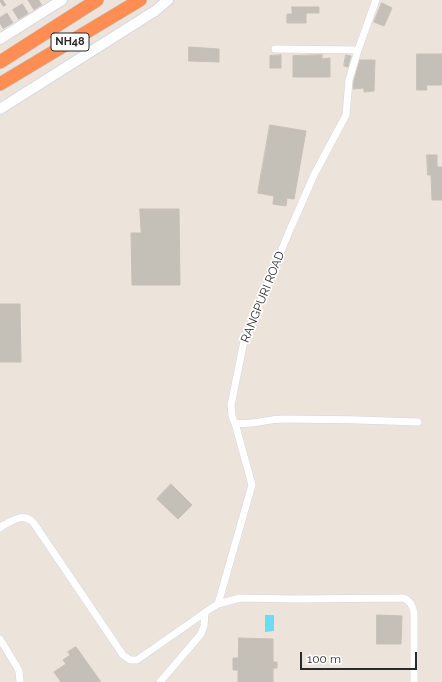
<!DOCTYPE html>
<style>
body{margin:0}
#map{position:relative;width:442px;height:682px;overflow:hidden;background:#ece3db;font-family:Raleway,sans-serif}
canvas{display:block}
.scale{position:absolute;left:300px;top:652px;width:117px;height:18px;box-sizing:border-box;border:2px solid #2a2a2a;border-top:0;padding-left:5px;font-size:12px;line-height:14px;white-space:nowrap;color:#2a2a2a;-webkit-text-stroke:3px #fff;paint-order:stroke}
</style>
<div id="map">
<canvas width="442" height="682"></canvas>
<div class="scale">100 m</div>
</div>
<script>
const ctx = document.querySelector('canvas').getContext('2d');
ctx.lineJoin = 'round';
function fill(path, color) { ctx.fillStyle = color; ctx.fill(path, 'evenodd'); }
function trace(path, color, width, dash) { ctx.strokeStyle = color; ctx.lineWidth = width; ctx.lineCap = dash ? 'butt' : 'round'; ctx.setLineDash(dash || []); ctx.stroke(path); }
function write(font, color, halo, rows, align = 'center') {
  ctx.font = font + ' Raleway,sans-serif'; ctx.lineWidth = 3.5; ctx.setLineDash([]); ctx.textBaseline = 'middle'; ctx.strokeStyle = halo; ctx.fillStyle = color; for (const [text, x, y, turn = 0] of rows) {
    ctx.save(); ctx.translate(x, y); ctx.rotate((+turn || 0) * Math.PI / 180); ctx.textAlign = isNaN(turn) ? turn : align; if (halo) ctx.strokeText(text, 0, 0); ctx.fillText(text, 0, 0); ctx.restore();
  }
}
fill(new Path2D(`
 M265,615H274V631L265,632Z`), '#6ddbf0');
const building = new Path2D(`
 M382,3L392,8L384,26L374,22Z
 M292,7H319V13H306V23H287V14H292Z
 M189,47L219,49V62L189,61Z
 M417,54H442V85H426L427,90H417Z
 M281,55V68H270V56Z
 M322,55V59L330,58V77H293V56Z
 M346,55L351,56L348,67L344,66Z
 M360,60H375L374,91L364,92V88L353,89L354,81Z
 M270,125L306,131L294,199L287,198L286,206L273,204L274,196L258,193Z
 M427,155H437V167H442V200H432L431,175H428Z
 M140,209H179L180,285H132L131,233H141Z
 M0,304H20L21,362H0Z
 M171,484L192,505L178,519L157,499Z
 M377,615L402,616L401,644H377Z
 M239,638L273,639V662H277V668H273V682H238V670H233V658H238Z
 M76,647L101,682H61L54,672L66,664L63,660L70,655L68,652Z`);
fill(building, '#c4bfb7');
trace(building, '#c8bfb5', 1);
trace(new Path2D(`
 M0,2L3,0
 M0,24L39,0`), '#c5beb8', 12, [12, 6]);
const minor = new Path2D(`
 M275,49L358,50
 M235,423C250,426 267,419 283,419C328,419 373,420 418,422
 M0,528L2,526C13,521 22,512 33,522L123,655L130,660H137L210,609L218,604L240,598L295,599L403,598C411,601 412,605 414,613V682
 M218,604L252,485L235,423C231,419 232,411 231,405L244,341L289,232L314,175L346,115L349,80L358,50L376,0
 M0,639L17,667L19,671L20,682
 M160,682L201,634L204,626L205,613`);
const secondary = new Path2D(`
 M0,39L62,0
 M0,109L155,11L168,0`);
const motorway = new Path2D(`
 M0,62L97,0
 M0,84L140,0`);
trace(minor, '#d1d6e3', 8);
trace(secondary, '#d1d6e3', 12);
trace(motorway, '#c3c3c3', 14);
trace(minor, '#fff', 7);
trace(secondary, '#fff', 10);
trace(motorway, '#ff8d54', 13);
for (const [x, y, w] of [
 [70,42,38]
]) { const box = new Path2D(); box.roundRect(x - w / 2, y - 9, w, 18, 3); ctx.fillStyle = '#fff'; ctx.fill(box); trace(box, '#2a2a2a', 1); }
write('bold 11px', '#2a2a2a', null, [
 ["NH48",70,42]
]);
write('12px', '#2a2a2a', '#fff', [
 ["RANGPURI ROAD",263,297,-68]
]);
</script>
